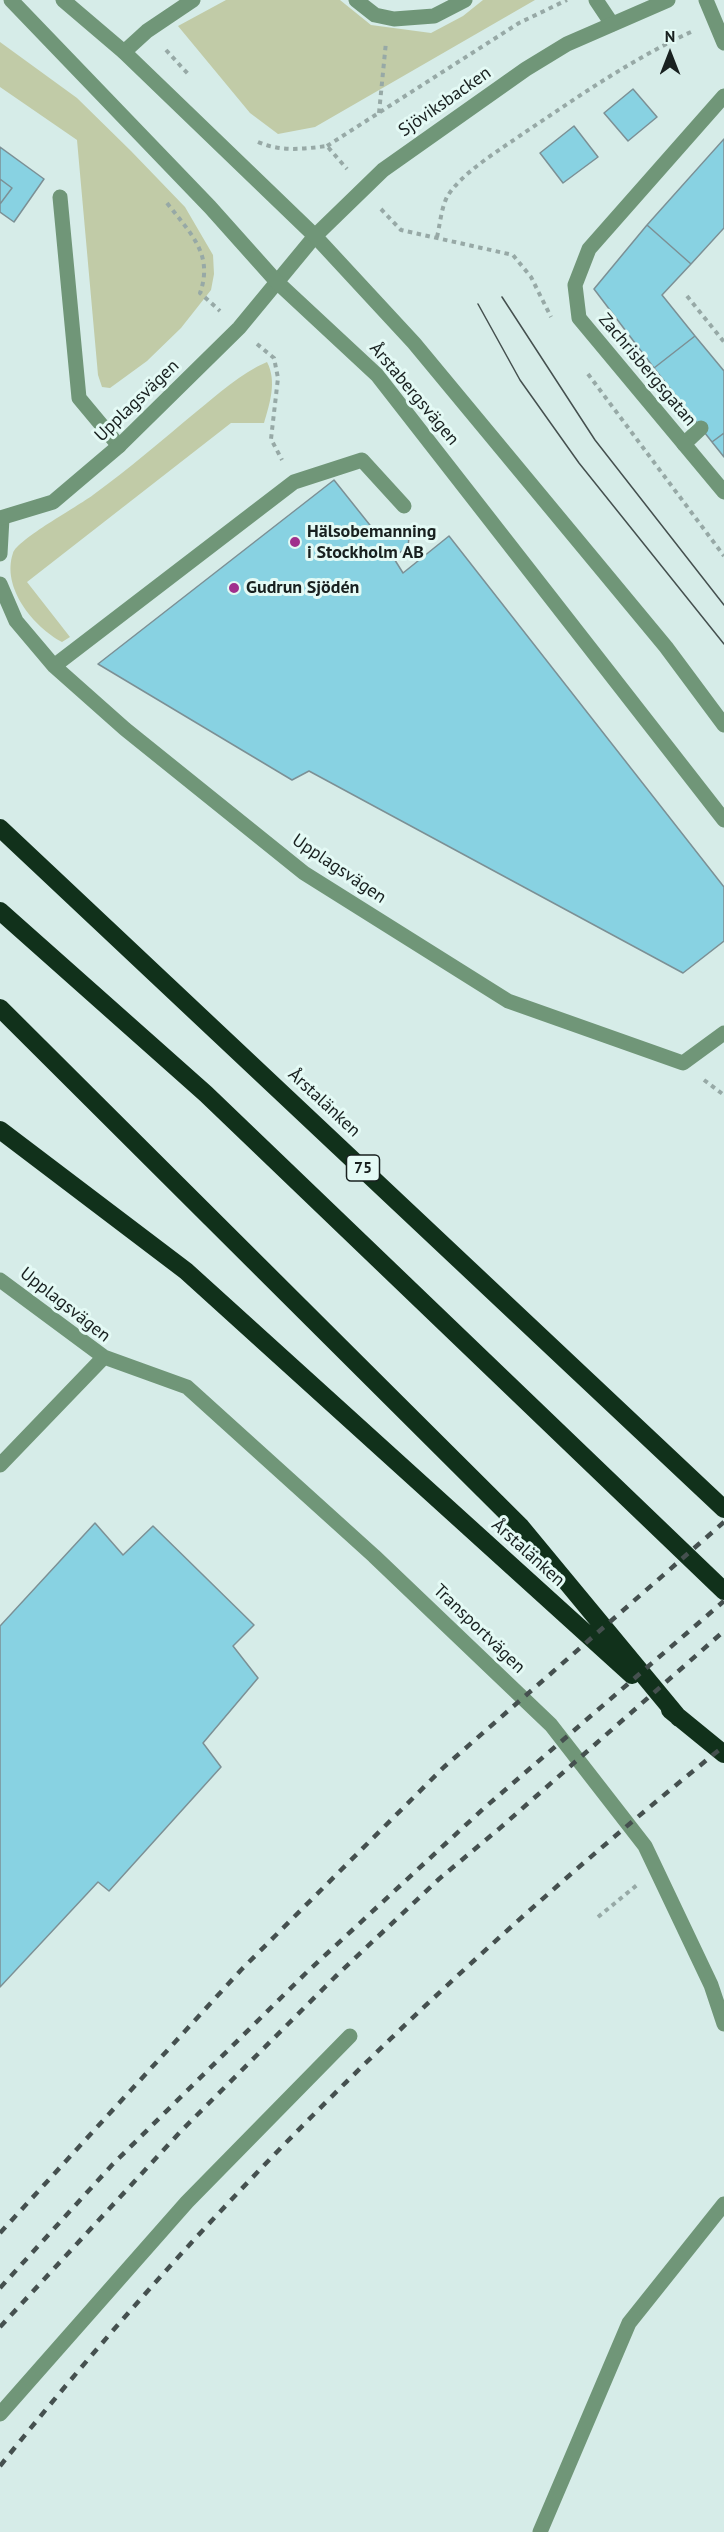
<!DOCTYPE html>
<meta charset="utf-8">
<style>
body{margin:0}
#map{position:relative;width:724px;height:2532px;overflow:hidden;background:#d6ece8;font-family:"PT Sans",sans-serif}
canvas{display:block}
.north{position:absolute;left:640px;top:24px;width:60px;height:60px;-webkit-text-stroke:4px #e4faf5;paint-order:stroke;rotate:0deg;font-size:16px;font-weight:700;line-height:24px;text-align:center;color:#18201f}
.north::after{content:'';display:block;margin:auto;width:21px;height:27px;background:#18201f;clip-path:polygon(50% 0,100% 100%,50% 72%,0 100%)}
</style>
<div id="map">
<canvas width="724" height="2532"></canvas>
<div class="north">N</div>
</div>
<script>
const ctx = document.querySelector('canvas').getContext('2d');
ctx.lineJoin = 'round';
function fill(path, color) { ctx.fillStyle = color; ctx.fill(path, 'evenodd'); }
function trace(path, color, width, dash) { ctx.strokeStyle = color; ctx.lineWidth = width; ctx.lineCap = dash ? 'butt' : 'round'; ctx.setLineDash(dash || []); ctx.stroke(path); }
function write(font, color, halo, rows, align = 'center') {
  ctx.font = font + ' "PT Sans",sans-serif'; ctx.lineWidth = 6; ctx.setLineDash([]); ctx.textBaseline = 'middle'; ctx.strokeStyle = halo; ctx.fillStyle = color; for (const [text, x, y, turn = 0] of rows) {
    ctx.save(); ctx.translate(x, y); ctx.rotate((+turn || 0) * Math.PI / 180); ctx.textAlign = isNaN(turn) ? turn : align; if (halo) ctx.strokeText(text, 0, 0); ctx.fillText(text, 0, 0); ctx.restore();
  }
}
fill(new Path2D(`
 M226,0H340L371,25L431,33L463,16L483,0H535L315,127L278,134L250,113L178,26Z
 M0,42L77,98L131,151L185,207L213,255L214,274L211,290L181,328L147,361L110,388L102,387L98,375L77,140L0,87Z
 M267,362C277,381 270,403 264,423H231L27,582L70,637L62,642C34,627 1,588 13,553C18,539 77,507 93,495C129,469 162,440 196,412C218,394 241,373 267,362Z`), '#c1cba7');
const building = new Path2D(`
 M633,89L657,117L628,141L604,113Z
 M574,126L598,157L563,183L540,153Z
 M724,139V228L691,264L647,225Z
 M0,147L44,179L14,222L0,212V204L12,188L0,179Z
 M0,179L12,188L0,204Z
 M647,225L691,264L662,295L695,336L654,368L594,289Z
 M695,336L724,371V433L712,442L654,368Z
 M724,433V457L712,442Z
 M334,480L381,539L400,531L409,537L408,547L393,557L403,573L449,536L724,887V941L683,973L309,771L292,780L98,664Z
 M95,1523L123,1555L153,1526L254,1625L233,1646L258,1678L203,1743L221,1767L109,1891L98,1882L0,1987V1626Z`);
fill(building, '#88d2e2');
trace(building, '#7c9095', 1.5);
trace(new Path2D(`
 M166,50L189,75
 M379,113L386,42
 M258,142C281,152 303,149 327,146L347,169
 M327,146L519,23L567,0
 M167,203C190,233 214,254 200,293L220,311
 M381,209L401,230L513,255L531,277L551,317
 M437,237C440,225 441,209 447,197C461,173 501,149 524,133C579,96 632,59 693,31
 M687,296L724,342
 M257,344L274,358L278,378L271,439L282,460
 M588,374L724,556
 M704,1080L724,1095
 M598,1917L637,1885`), '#97a9a6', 4, [4.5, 4.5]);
trace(new Path2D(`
 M356,0L375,15L394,19L434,16L465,0
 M596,0L612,24
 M124,52L147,31L193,0
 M60,197L79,398L119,446
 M684,444L701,428
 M0,554L2,518
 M0,584L16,621L54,666L125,729L304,873L508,1001L683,1063L724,1033
 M54,666L294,482L362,460L404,506
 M0,2414L187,2202L350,2036
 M540,2532L629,2323L724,2204`), '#709678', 15);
trace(new Path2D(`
 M706,0L724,43
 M724,96L589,249L575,285L579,318L724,492
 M0,518L53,502L119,446L239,328L315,236
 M0,1280L104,1357L187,1387L374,1556L551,1725L645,1846L711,1985L724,2024
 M0,1465L104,1357`), '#709678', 15);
trace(new Path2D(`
 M11,0L210,207L277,282L377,375L724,820
 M63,0L124,52L315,236L414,343L666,647L724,725
 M315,236L383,170L526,69L567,44L668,0`), '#709678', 15);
trace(new Path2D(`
 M0,828L724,1509
 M0,911L206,1094L724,1591
 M0,1008L521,1527L679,1718
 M0,1130L186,1271L632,1675
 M670,1710L724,1754`), '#11311b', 18);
trace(new Path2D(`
 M502,297L595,440L724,605
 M478,304L520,380L579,463L724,644`), '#45504f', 1.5);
trace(new Path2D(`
 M0,2233L241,1970L444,1767L724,1522
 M0,2288L112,2165L307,1972L483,1809L724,1601
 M0,2327L182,2130L335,1977L439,1879L500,1828L724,1631
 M0,2466C216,2196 456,1962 724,1746`), '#45504f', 4.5, [8, 8]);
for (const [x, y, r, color] of [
 [295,542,6,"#a0308d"],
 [234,588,6,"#a0308d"]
]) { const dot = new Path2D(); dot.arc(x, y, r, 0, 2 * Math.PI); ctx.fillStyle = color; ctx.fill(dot); trace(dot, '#e4faf5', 2); }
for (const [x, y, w] of [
 [363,1168,33]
]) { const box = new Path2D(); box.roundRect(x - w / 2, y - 13, w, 26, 4.5); ctx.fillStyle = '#e4faf5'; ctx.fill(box); trace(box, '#18201f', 1.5); }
write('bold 16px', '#18201f', null, [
 ["75",363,1168]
]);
write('18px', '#18201f', '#e4faf5', [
 ["Sjöviksbacken",445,102,-35],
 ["Zachrisbergsgatan",647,370,50],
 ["Årstabergsvägen",414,394,50],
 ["Upplagsvägen",137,401,-44],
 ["Upplagsvägen",339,869,34],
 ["Årstalänken",324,1103,43],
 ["Upplagsvägen",65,1305,38],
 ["Årstalänken",528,1553,42],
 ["Transportvägen",479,1629,44]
]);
write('bold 18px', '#18201f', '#e4faf5', [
 ["Hälsobemanning",307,532],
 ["i Stockholm AB",307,553],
 ["Gudrun Sjödén",246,588]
], 'left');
</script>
